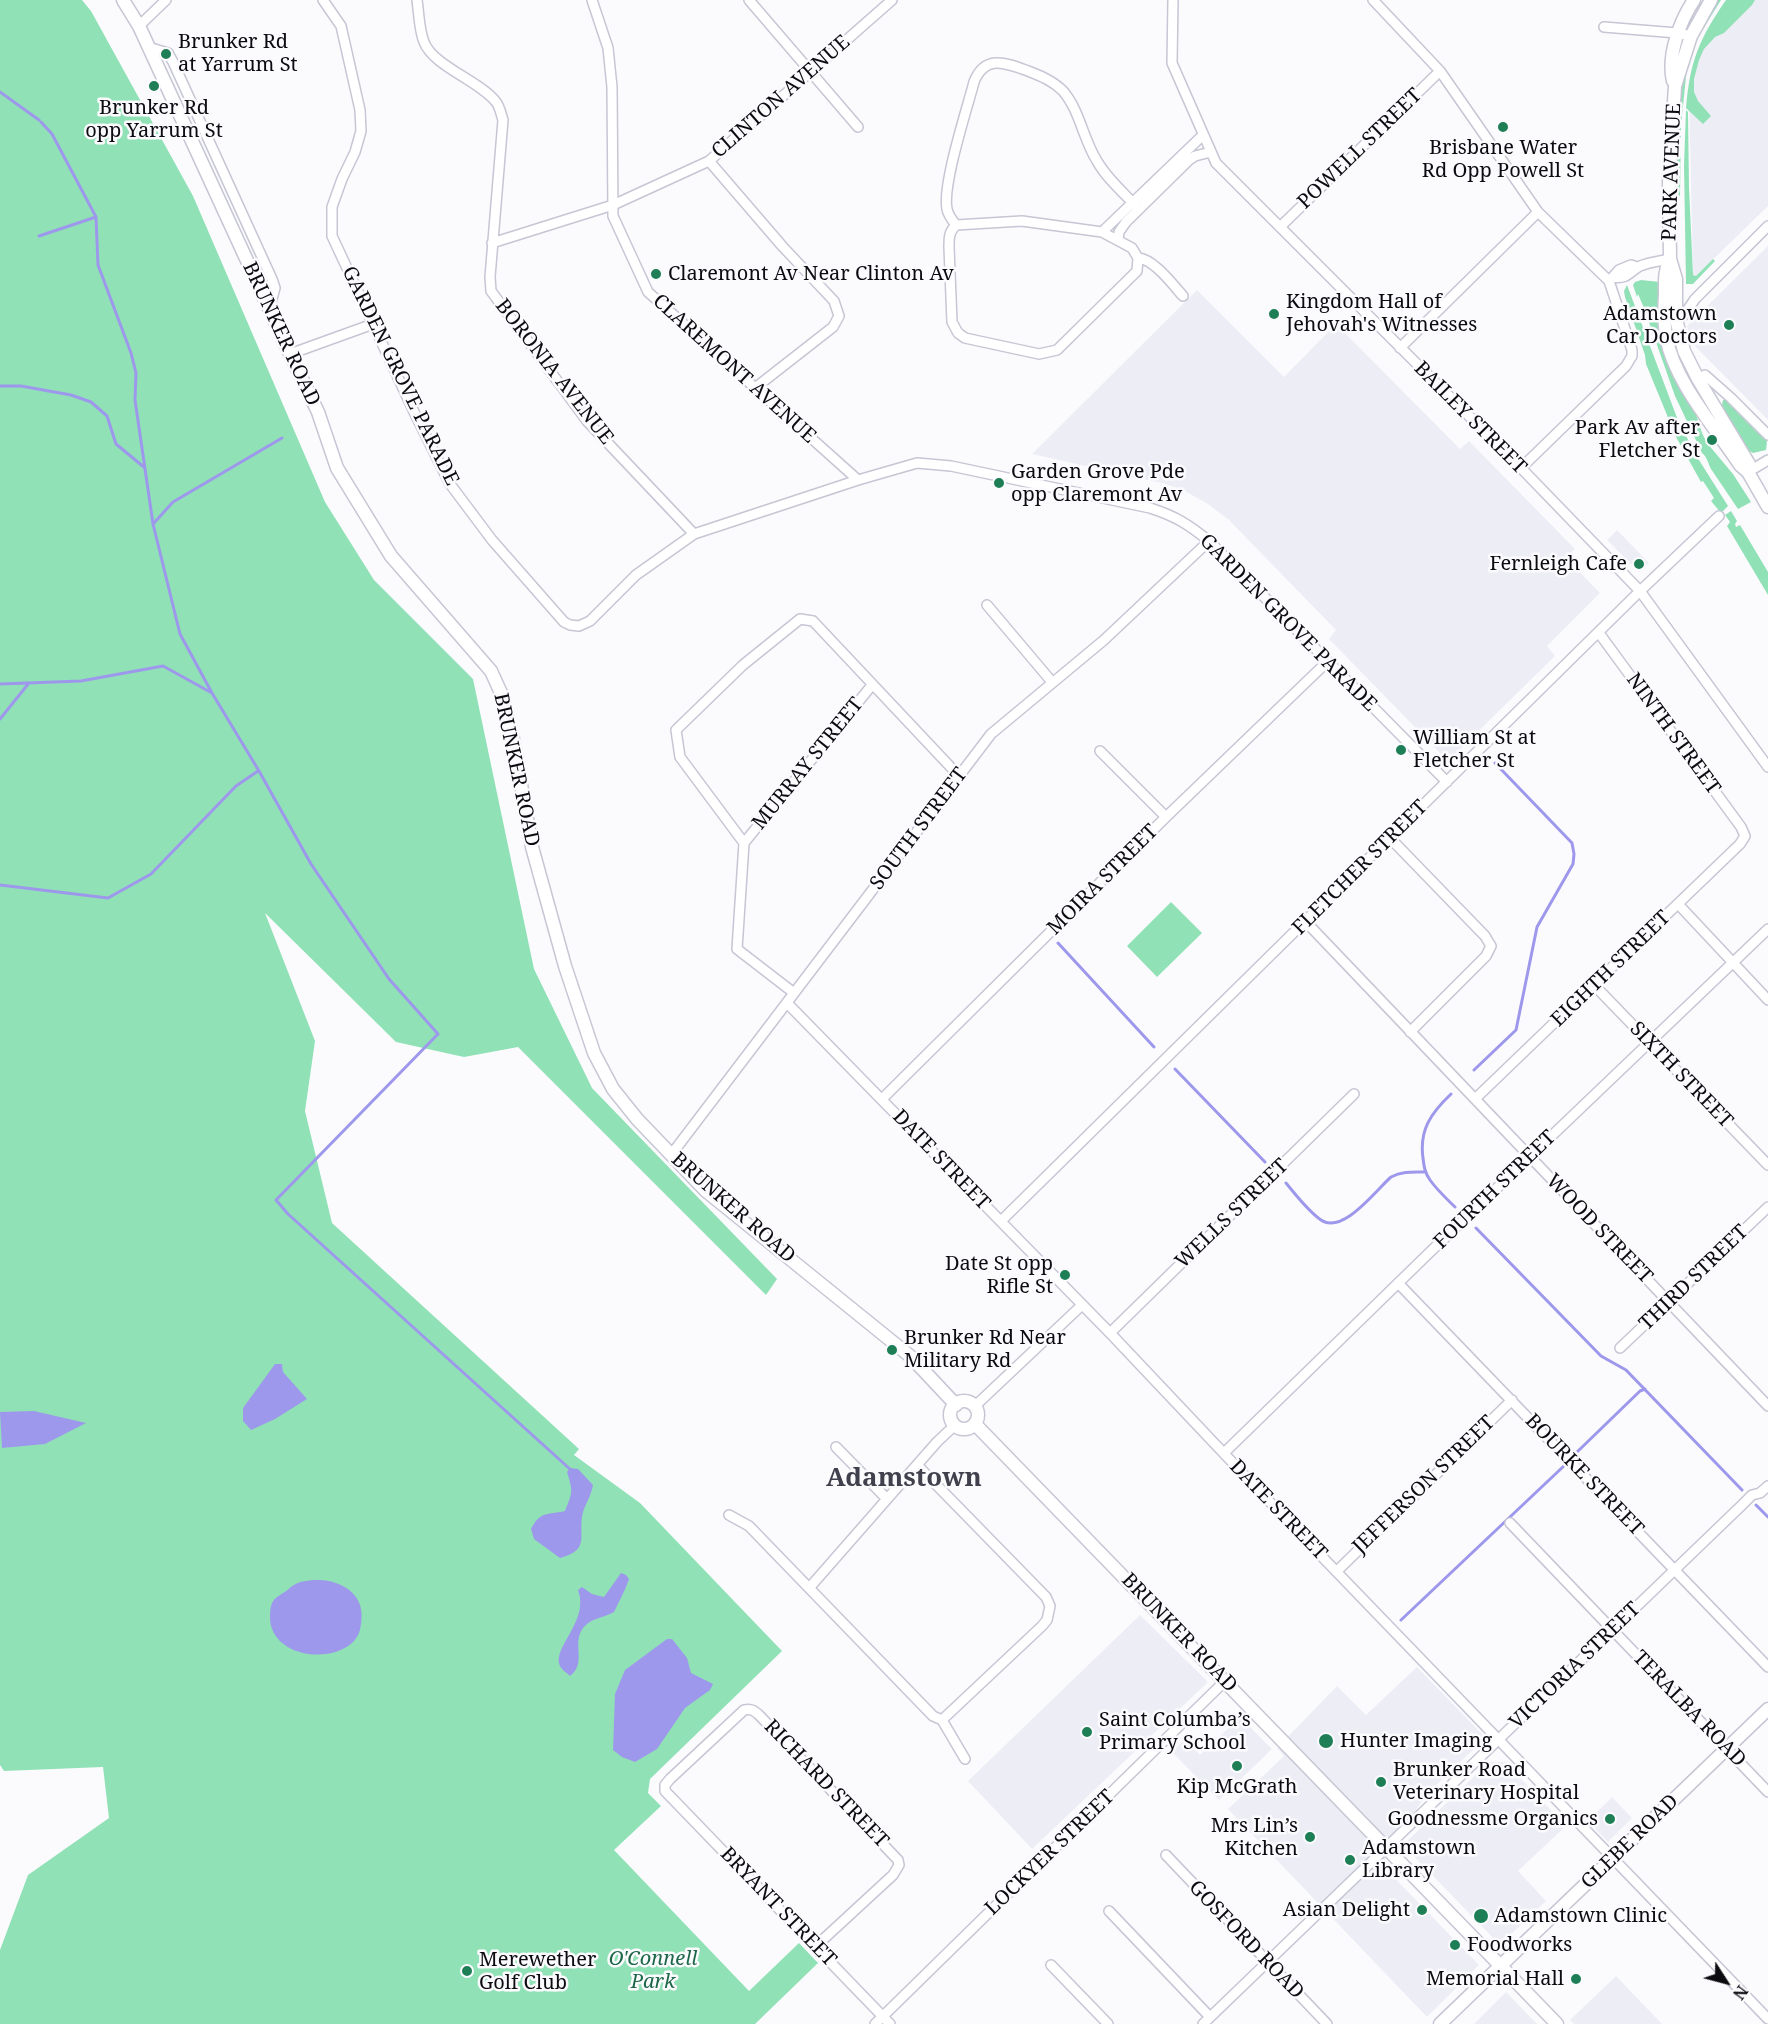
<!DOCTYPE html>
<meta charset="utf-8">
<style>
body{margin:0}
#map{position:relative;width:1768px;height:2024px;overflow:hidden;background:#fbfbfe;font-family:"Noto Serif",serif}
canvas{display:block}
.north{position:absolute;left:1696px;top:1952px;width:60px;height:60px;-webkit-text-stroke:4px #fbfbfe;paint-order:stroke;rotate:126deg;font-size:16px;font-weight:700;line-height:24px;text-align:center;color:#0c0c10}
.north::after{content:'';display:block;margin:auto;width:21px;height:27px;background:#0c0c10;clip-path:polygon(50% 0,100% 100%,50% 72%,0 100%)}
</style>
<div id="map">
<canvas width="1768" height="2024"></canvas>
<div class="north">N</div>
</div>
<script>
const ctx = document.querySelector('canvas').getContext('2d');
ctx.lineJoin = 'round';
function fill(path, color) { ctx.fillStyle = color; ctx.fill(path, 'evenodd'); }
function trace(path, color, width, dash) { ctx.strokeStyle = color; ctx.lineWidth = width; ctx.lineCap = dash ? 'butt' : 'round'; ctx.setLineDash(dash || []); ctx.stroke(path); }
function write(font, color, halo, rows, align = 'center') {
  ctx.font = font + ' "Noto Serif",serif'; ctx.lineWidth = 5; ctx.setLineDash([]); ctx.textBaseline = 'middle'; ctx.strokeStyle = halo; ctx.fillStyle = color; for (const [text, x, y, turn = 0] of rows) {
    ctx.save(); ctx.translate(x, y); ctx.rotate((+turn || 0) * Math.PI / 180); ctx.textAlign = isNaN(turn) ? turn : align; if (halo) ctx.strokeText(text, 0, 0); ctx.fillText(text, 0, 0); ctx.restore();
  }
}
fill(new Path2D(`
 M1728,0H1768V206L1696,276L1693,275L1689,95L1693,70Z
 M1768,246V420L1692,343L1687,326Z
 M1197,290L1284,377L1336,324L1460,449L1469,441L1575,549L1566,558L1600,593L1547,646L1555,656L1448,761L1329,639L1336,630L1229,520L1208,504L1183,490L1162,483L1032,454Z
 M1617,530L1649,563L1639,572L1607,540Z
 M1140,1615L1208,1682L1032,1849L968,1781Z
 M1417,1667L1483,1735L1481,1742L1425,1796L1382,1865L1479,1965L1427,2017L1228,1809L1284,1756L1277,1748L1337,1686L1366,1715Z
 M1240,1717L1272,1749L1219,1800L1172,1752L1185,1739L1200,1755Z
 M1489,1762H1505L1566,1826L1518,1871L1546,1901L1500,1945L1403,1845Z
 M1612,1797L1632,1818L1608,1842L1588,1821Z
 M1616,1976L1662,2024H1574L1570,2020Z
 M1506,1992L1537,2024H1474Z`), '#ededf6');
fill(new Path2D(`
 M0,0H82L91,11L193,196L325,502L374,580L473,679L534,969L592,1088L777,1279L766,1295L518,1047L464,1057L396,1042L265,913L315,1041L305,1111L332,1223L579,1449L574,1455L640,1503L782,1651L650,1779L648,1793L661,1806L614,1850L749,1991L799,1943L818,1963L755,2024H0V1950L28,1875L109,1818L103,1767L4,1771L0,1765Z
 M1717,0H1721L1698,37L1687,67L1681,126L1680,196H1678C1676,152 1675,89 1690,48C1696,32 1708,15 1717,0Z
 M1726,0H1755L1752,5L1724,33L1715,37L1704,49L1699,60L1694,79V92L1698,101L1711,116L1703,124L1686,108C1690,61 1699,39 1726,0Z
 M1686,110L1688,112L1689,187L1693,275L1696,276L1713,259L1715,261L1693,284H1686L1684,165Z
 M1641,280L1660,282L1659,299L1702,433L1707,443L1733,474L1751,502L1740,508L1738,509C1729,496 1720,482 1711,469C1708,463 1707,457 1702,453L1675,396L1644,308L1638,294L1637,297L1633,285L1635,282Z
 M1627,285L1679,423L1699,460L1728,506L1721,513L1711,501L1714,498L1703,481L1701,482L1676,437L1646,364L1645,355L1625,297L1624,291Z
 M1723,400H1727L1767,441L1766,450L1753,453L1747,450L1722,405Z
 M1731,511L1737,521L1735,524L1736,527L1740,525L1768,572V595L1727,526L1730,522L1725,515Z
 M1171,902L1202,933L1157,977L1127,946Z`), '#91e1b7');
fill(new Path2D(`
 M275,1364H282L283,1372L307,1399L275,1419L251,1430L243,1421V1408Z
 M34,1411L86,1423L45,1444L2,1448L0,1412Z
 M570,1468L578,1469L593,1485C591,1496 586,1503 583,1512C577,1536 592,1549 560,1558L534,1539L531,1529C540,1511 547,1515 565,1511C573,1491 573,1492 567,1472Z
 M621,1573L626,1575L629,1579C625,1591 619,1601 614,1612C605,1617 594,1618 587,1624C568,1640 589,1662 570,1676C567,1673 562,1670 560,1666C551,1648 590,1621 578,1590L582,1587L592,1594L604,1597Z
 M321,1580C346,1582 366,1597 361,1624C360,1631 359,1635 354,1641C330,1666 268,1656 270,1615C271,1602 272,1600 283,1593C287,1591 290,1587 294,1585C302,1580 313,1580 321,1580Z
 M667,1639H672L687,1658L691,1673L713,1684L710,1690L685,1708L657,1749L635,1762L622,1757L613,1750L615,1694L625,1670Z`), '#9d98eb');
trace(new Path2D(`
 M0,92L39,120
 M41,122L52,134L96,217L98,265L131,353L136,373L135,400L153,524L180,634L212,693L259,771L311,864L389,979L438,1034L276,1200L288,1214L571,1470
 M39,236L96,217
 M0,386H21L71,395L91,402L107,416L116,444L145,468
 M153,524L173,502L282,438
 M0,684L81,681L163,666L212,693
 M0,719L29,683
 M0,885L108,898L151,874L236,786L258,771
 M1058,943L1154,1047
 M1175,1069L1265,1162
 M1474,1070L1516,1030L1537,927L1573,864L1574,854L1572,843L1495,763
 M1451,1094C1431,1113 1419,1130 1423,1158C1424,1167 1425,1173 1430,1180C1437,1190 1447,1199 1455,1207
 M1286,1183C1296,1195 1308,1211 1321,1220C1343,1235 1376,1190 1391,1177C1402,1171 1413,1172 1425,1172
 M1476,1228L1601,1356L1626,1370L1742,1490
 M1576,1453L1640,1391L1645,1389
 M1756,1505L1768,1517
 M1401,1620L1566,1464`), '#9d98eb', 3);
const minor = new Path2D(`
 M323,0L341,26L360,110L361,131L355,152L342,179L332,207V236L415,414L450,484L492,540L564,622L570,625L579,626L590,621L636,575L694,534L858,480L917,463L951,466L1150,508C1175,516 1188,524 1209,541L1447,782
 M417,0C419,13 419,30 424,42C433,66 480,81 496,102C500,107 501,114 503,120L490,277L491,291L587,421L694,534
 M592,0L608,48L612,87L613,216L648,292L858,480
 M749,0L858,127
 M1173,0L1172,63L1216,163L1521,468L1640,591L1768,767
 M1373,0L1440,71L1538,212L1609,281L1632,350V356L1626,366L1521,468
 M139,26L166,0
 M1604,27L1677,33L1691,36
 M148,47L168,53L173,62L272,279L275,288L269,310
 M709,161L783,247L834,301L839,316L833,327L755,388
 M1022,221L1102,232L1132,248L1138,258L1137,271L1057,350L1039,354L965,338L958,333L952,322L949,247C949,237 949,232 956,225Z
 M956,225C952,220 948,215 947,209C942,185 967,109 974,82C985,54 1006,63 1028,71C1041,76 1053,81 1063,91C1080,111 1083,139 1097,161C1107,179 1125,194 1139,209
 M1280,227L1440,71
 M1102,232L1203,135
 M1118,240L1119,232L1126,222L1189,160L1195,156L1211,152
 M492,243L613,205L709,161L892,0
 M1138,258C1154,259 1173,285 1183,296
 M1614,277C1627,280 1630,271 1640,266C1650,262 1660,261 1670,259
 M1610,280L1619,270L1631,265L1637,267
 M1676,319L1684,315L1695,299L1768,226
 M1400,348L1538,212
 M290,354L373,324
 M1698,379L1705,375L1731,398L1768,435
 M1748,472L1768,460
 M987,605L1052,682
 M1100,751L1166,817
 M1390,838L1485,936L1491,946L1486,956L1410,1032
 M744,843L872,685
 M1678,904L1768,1000
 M1306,922L1768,1406
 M1594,985L1768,1165
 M794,993L737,949L744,843L680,757L676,730L743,665L800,619L813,621L959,776
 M787,1003L1110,1333L1302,1536L1768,2019
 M882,1099L1166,817L1327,662
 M1475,1099L1740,844L1745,836L1741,827L1599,633
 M671,1155L991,734L1104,640L1209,541
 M1001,1221L1640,591L1719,516
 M1398,1283L1768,1667
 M1110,1333L1354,1094
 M1620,1348L1768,1207
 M975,1406L1082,1305
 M836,1447L887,1499
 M1224,1453L1429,1253L1768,929
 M729,1515L749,1526L933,1716L942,1720L1042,1626L1047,1620L1050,1606L1046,1597L917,1465
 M1510,1523L1768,1792
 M1337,1571L1512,1400
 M810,1587L937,1442L955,1425
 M942,1720L965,1759
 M1166,1855L1327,2024
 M1109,1911L1210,2017
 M816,1946L893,1875L899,1865L898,1860L760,1716C755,1711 751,1708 744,1710L670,1779L665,1785V1791L890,2024
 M1051,1965L1108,2024
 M875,2024L1225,1681
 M1203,2024L1742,1505L1752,1495L1760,1493L1768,1486`);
const major = new Path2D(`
 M123,0L139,26L290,354L318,412L337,468L391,556L491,671L501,693L513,739L532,847L565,966L594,1053L613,1089L637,1119L706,1191L910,1356L956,1405
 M1711,0L1691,36L1675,86L1669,182L1670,259L1676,279V319L1684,351L1698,379L1749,464L1748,472
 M1673,81C1667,55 1680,21 1694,0
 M1670,259C1664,271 1665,282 1665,295C1664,309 1664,323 1666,337C1675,383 1715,427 1740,465L1748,472L1768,507
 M950 1415a14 14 0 1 1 28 0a14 14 0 1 1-28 0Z
 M975,1424L1557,2024
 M1440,2024L1768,1709`);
trace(minor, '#c6c6d4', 12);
trace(major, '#c6c6d4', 15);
trace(minor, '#fff', 9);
trace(major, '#fff', 12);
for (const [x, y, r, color] of [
 [166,54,6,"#1e7f57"],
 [154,86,6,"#1e7f57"],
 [1503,127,6,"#1e7f57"],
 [656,274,6,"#1e7f57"],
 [1274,314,6,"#1e7f57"],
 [1729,325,6,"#1e7f57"],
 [1712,440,6,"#1e7f57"],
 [999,483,6,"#1e7f57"],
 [1639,564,6,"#1e7f57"],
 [1401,750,6,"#1e7f57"],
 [1065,1275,6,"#1e7f57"],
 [892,1350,6,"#1e7f57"],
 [1087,1732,6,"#1e7f57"],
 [1326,1741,8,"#1e7f57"],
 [1237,1766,6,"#1e7f57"],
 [1381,1782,6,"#1e7f57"],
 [1610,1819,6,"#1e7f57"],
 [1310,1837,6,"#1e7f57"],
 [1350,1860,6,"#1e7f57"],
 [1422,1910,6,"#1e7f57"],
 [1481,1916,8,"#1e7f57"],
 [1455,1945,6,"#1e7f57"],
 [467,1971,6,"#1e7f57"],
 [1576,1979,6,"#1e7f57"]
]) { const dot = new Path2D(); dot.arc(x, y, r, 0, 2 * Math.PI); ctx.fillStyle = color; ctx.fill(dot); trace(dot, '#fbfbfe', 2); }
write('20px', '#0c0c10', '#fbfbfe', [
 ["Brunker Rd",178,42],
 ["at Yarrum St",178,65],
 ["Brunker Rd",154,108,"center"],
 ["opp Yarrum St",154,131,"center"],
 ["Brisbane Water",1503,148,"center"],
 ["Rd Opp Powell St",1503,171,"center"],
 ["Claremont Av Near Clinton Av",668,274],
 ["Kingdom Hall of",1286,302],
 ["Jehovah's Witnesses",1286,325],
 ["Adamstown",1717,314,"right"],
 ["Car Doctors",1717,337,"right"],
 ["Park Av after",1700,428,"right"],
 ["Fletcher St",1700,451,"right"],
 ["Garden Grove Pde",1011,472],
 ["opp Claremont Av",1011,495],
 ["Fernleigh Cafe",1627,564,"right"],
 ["William St at",1413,738],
 ["Fletcher St",1413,761],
 ["Date St opp",1053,1264,"right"],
 ["Rifle St",1053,1287,"right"],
 ["Brunker Rd Near",904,1338],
 ["Military Rd",904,1361],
 ["Saint Columba’s",1099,1720],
 ["Primary School",1099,1743],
 ["Hunter Imaging",1340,1741],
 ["Brunker Road",1393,1770],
 ["Veterinary Hospital",1393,1793],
 ["Kip McGrath",1237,1787,"center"],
 ["Goodnessme Organics",1598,1819,"right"],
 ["Mrs Lin’s",1298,1826,"right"],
 ["Kitchen",1298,1849,"right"],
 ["Adamstown",1362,1848],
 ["Library",1362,1871],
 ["Asian Delight",1410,1910,"right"],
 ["Adamstown Clinic",1494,1916],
 ["Foodworks",1467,1945],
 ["Merewether",479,1960],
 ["Golf Club",479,1983],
 ["Memorial Hall",1564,1979,"right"]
], 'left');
write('20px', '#0c0c10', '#fbfbfe', [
 ["CLINTON AVENUE",781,97,-41],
 ["POWELL STREET",1360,149,-44],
 ["PARK AVENUE",1672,172,-88],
 ["BRUNKER ROAD",281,334,65],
 ["CLAREMONT AVENUE",734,369,42],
 ["BORONIA AVENUE",554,372,52],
 ["GARDEN GROVE PARADE",400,376,64],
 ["BAILEY STREET",1470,418,45],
 ["GARDEN GROVE PARADE",1288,623,45],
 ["NINTH STREET",1673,734,54],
 ["MURRAY STREET",808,764,-51],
 ["BRUNKER ROAD",516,770,78],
 ["SOUTH STREET",919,829,-53],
 ["FLETCHER STREET",1360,868,-45],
 ["MOIRA STREET",1103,880,-45],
 ["EIGHTH STREET",1611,969,-44],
 ["SIXTH STREET",1681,1075,46],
 ["DATE STREET",941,1160,46],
 ["FOURTH STREET",1495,1190,-44],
 ["BRUNKER ROAD",733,1208,41],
 ["WELLS STREET",1232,1214,-44],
 ["WOOD STREET",1599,1229,46],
 ["THIRD STREET",1694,1278,-44],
 ["BOURKE STREET",1584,1475,46],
 ["JEFFERSON STREET",1424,1485,-44],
 ["DATE STREET",1278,1510,46],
 ["BRUNKER ROAD",1179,1633,46],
 ["VICTORIA STREET",1575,1666,-44],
 ["TERALBA ROAD",1689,1709,46],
 ["RICHARD STREET",826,1784,46],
 ["GLEBE ROAD",1630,1842,-44],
 ["LOCKYER STREET",1050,1853,-44],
 ["BRYANT STREET",778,1907,46],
 ["GOSFORD ROAD",1246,1940,46]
]);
write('italic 20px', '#1d6747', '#fbfbfe', [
 ["O'Connell",653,1959],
 ["Park",653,1982]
]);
write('bold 26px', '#41414d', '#fbfbfe', [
 ["Adamstown",904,1479]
]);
</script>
